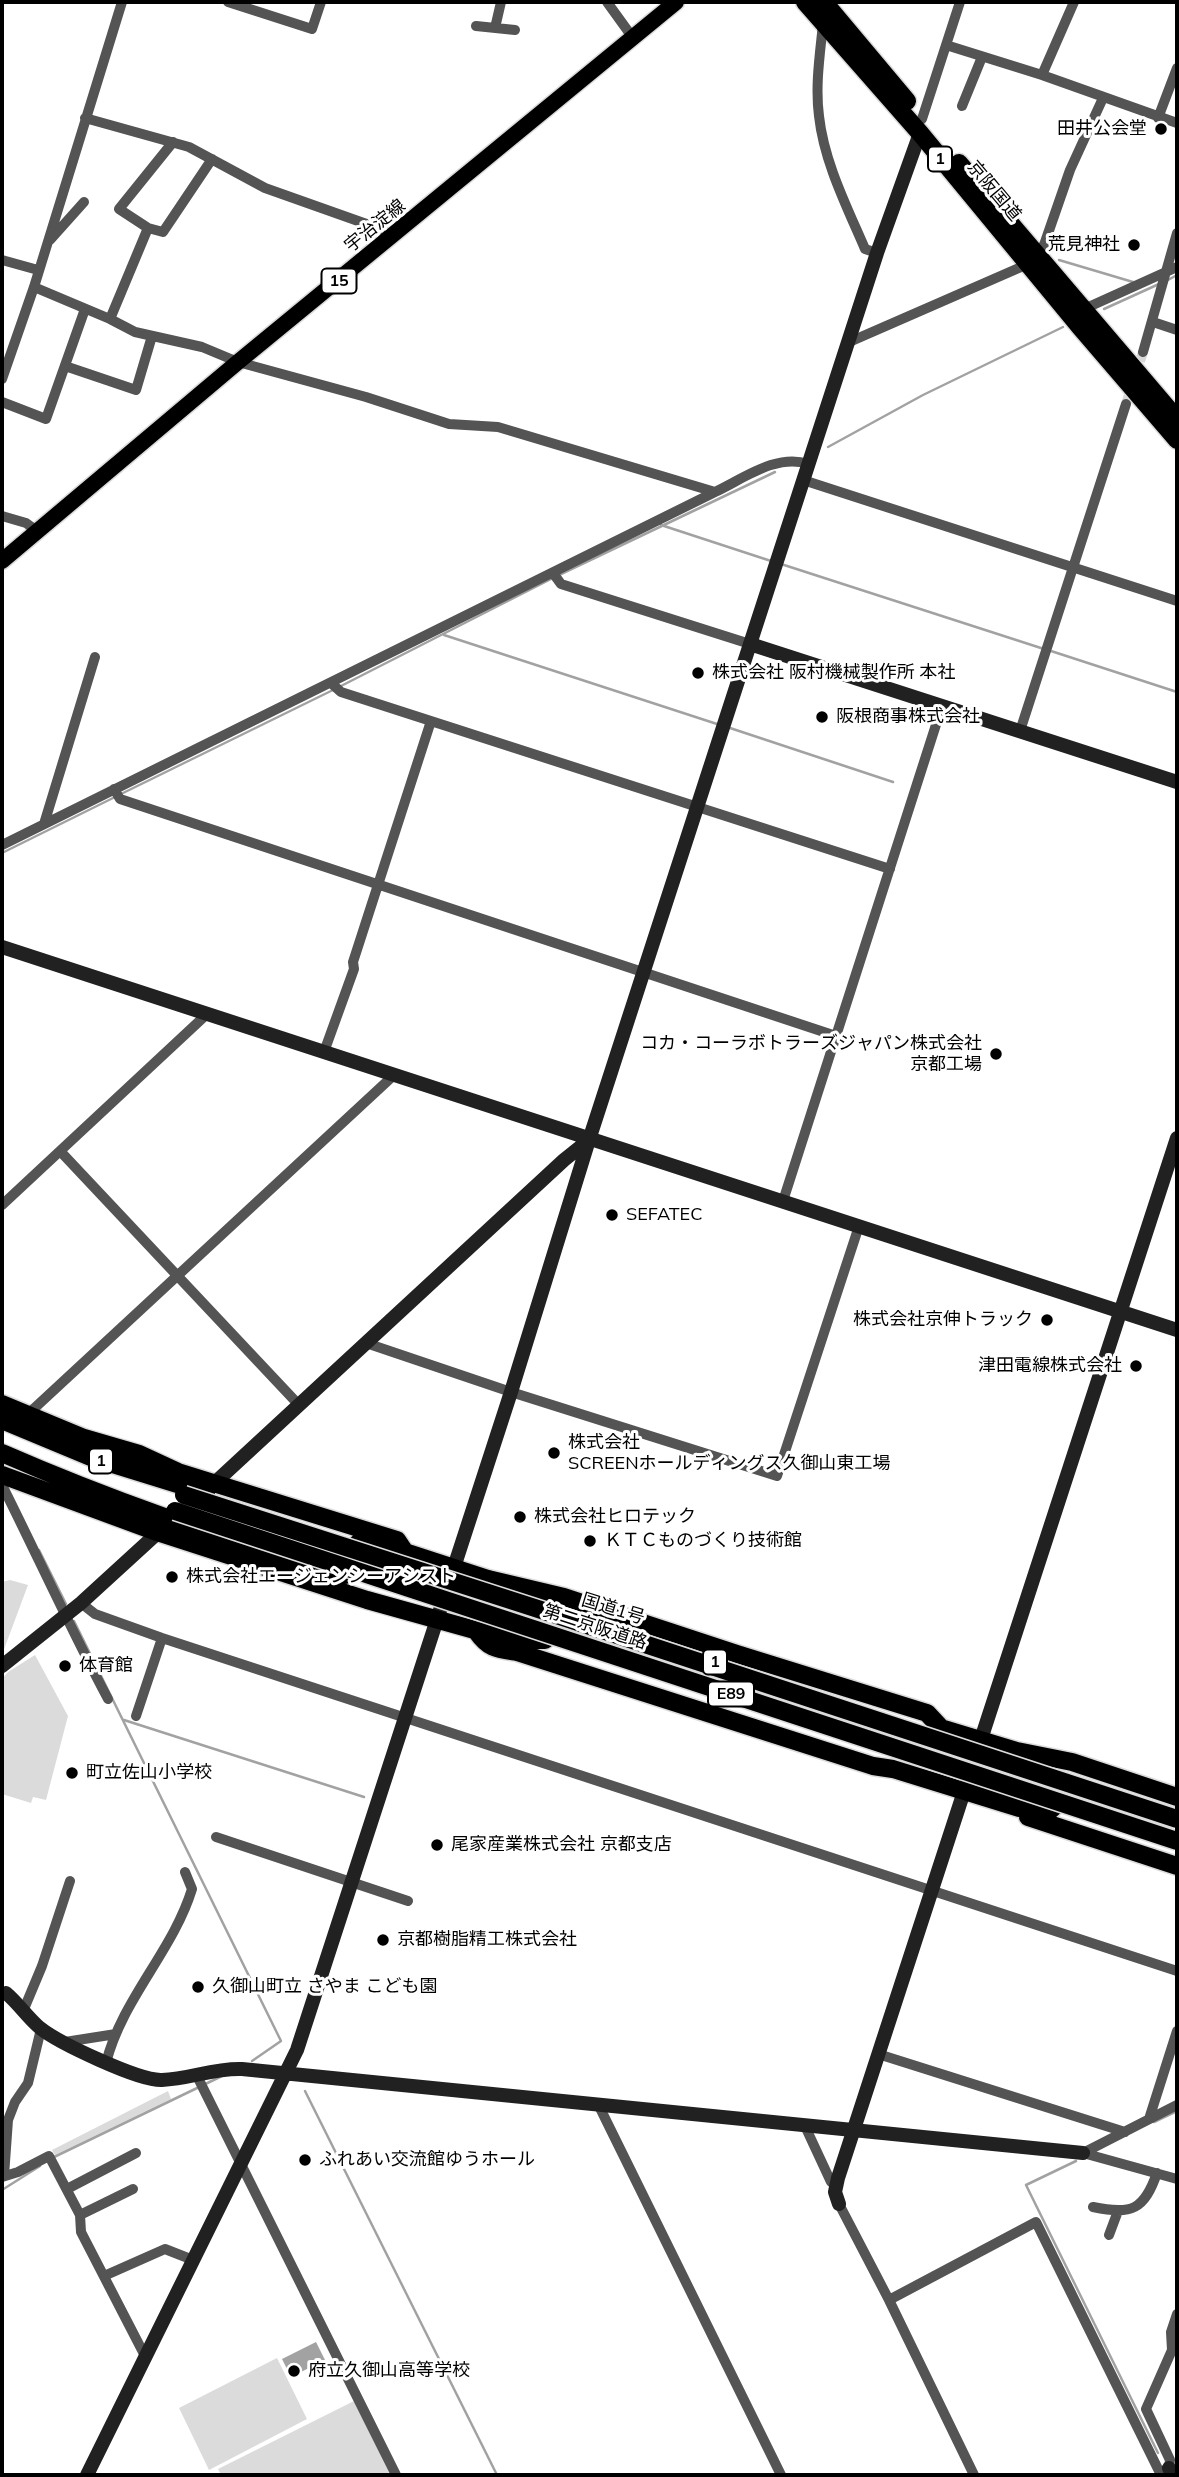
<!DOCTYPE html>
<meta charset="utf-8">
<style>
body{margin:0}
#map{position:relative;width:1179px;height:2477px;overflow:hidden;background:#fff;font-family:Mulish,sans-serif}
canvas{display:block}
.frame{position:absolute;inset:0;border:4px solid #000;pointer-events:none}
</style>
<div id="map">
<canvas width="1179" height="2477"></canvas>
<div class="frame"></div>
</div>
<script>
const ctx = document.querySelector('canvas').getContext('2d');
ctx.lineJoin = 'round';
function fill(path, color) { ctx.fillStyle = color; ctx.fill(path, 'evenodd'); }
function trace(path, color, width, dash) { ctx.strokeStyle = color; ctx.lineWidth = width; ctx.lineCap = dash ? 'butt' : 'round'; ctx.setLineDash(dash || []); ctx.stroke(path); }
function write(font, color, halo, rows, align = 'center') {
  ctx.font = font + ' Mulish,"Noto Sans JP",sans-serif'; ctx.lineWidth = 6; ctx.setLineDash([]); ctx.textBaseline = 'middle'; ctx.strokeStyle = halo; ctx.fillStyle = color; for (const [text, x, y, turn = 0] of rows) {
    ctx.save(); ctx.translate(x, y); ctx.rotate((+turn || 0) * Math.PI / 180); ctx.textAlign = isNaN(turn) ? turn : align; if (halo) ctx.strokeText(text, 0, 0); ctx.fillText(text, 0, 0); ctx.restore();
  }
}
fill(new Path2D(`
 M10,1580L28,1585L3,1652L2,1582Z
 M35,1655L68,1716L46,1800L33,1797L31,1803L2,1794V1679L8,1672Z
 M168,2091L171,2099L55,2155L52,2150Z
 M277,2358L307,2419L209,2470L179,2408Z
 M354,2401L390,2475H221L218,2469Z`), '#dbdbdb');
fill(new Path2D(`
 M316,2342L325,2360L291,2377L282,2359Z`), '#a2a2a2');
trace(new Path2D(`
 M1059,260L1133,282
 M1168,280L1177,275
 M1104,309L1159,284
 M828,447L923,395L1063,327
 M661,525L771,561
 M781,564L1044,649
 M559,575L775,472
 M444,635L717,724
 M1051,651L1177,692
 M341,686L553,578
 M727,727L893,782
 M121,794L335,689
 M2,853L115,797
 M39,1550L66,1604
 M74,1621L281,2041L252,2061
 M124,1720L364,1797
 M305,2091L497,2475
 M1154,2122L1177,2111
 M52,2158L222,2076
 M1076,2161L1026,2185L1158,2453
 M2,2190L40,2166`), '#a2a2a2', 2.5);
trace(new Path2D(`
 M1126,404L1143,352`), '#d9d9d9', 10, [10, 5]);
const primary = new Path2D(`
 M2,561L238,362L676,2`);
const highway = new Path2D(`
 M805,2L920,133L1080,327L1177,440
 M824,2L907,101
 M959,163L1177,419
 M2,1404L84,1438L139,1454L178,1472L397,1540L405,1552L488,1579L564,1597L737,1654L927,1713L941,1728L1017,1751L1072,1762L1177,1797
 M2,1420L93,1458L206,1493
 M2,1453C114,1502 228,1541 345,1575
 M2,1475L157,1532L367,1600L507,1639L545,1640
 M358,1543L403,1552
 M477,1632C489,1649 497,1649 517,1652L873,1766L893,1769L1019,1808L1047,1813L1056,1805
 M1028,1817L1177,1866`);
trace(primary, '#dbdbdb', 19);
trace(highway, '#dbdbdb', 21);
trace(new Path2D(`
 M228,2L312,29L321,2
 M607,2L633,38
 M823,24C820,54 815,86 819,116C824,162 847,207 865,249L877,253
 M476,26L515,30
 M495,28L501,2
 M946,45L1042,75L1177,123
 M1042,75L1074,2
 M962,106L982,57
 M85,118L189,147L265,188L375,227L389,240
 M1158,118L1177,68
 M922,119L960,2
 M148,228L119,209L173,142
 M50,240L84,202
 M1036,253L1044,245L1070,170L1103,98
 M2,260L38,270
 M34,287L110,319L135,332L202,347L238,362L366,397L449,424L498,427L715,492C743,479 777,453 808,464
 M1084,309L1177,267
 M110,319L148,228L163,232L212,159
 M1153,322L1177,330
 M847,343L1028,264
 M1143,352L1177,233
 M65,366L136,390L152,336
 M2,379L34,287L122,2
 M2,402L46,419L85,309
 M803,480L1177,601
 M2,516L26,523L37,531
 M553,573L561,584L750,644
 M331,683L341,692L890,869
 M1020,731L1126,404
 M114,789L120,799L836,1036
 M44,824L95,657
 M2,845L715,492
 M324,1052L354,969L353,962L431,721
 M60,1151L298,1404
 M783,1201L942,706
 M2,1205L207,1014
 M366,1343L511,1392L777,1476L859,1226
 M27,1415L394,1075
 M2,1488L4,1489C39,1559 71,1630 108,1699
 M81,1603L95,1614L162,1638L1177,1971
 M136,1716L162,1638
 M216,1837L408,1901
 M24,2009L42,1966L70,1881
 M65,2042L116,2034
 M878,2054L1125,2132
 M106,2063C122,1999 173,1951 192,1889L185,1872
 M196,2074L396,2475
 M598,2104L781,2475
 M1149,2119L1177,2031
 M804,2124L831,2182
 M1083,2153L1177,2105
 M1083,2153L1177,2179
 M4,2176L8,2120L15,2102L28,2083L41,2029
 M2,2177L18,2172L49,2156L80,2215L81,2232L145,2356
 M67,2189L136,2153
 M839,2204L889,2300L974,2475
 M1093,2207C1132,2215 1144,2210 1157,2173
 M80,2215L133,2189
 M1109,2235L1118,2211
 M104,2276L165,2249L193,2260
 M889,2300L1036,2222L1160,2473
 M1165,2470L1169,2468L1170,2460L1146,2409L1172,2350L1171,2332L1177,2314`), '#545454', 10);
trace(new Path2D(`
 M750,644L1177,782
 M2,947L1177,1330
 M207,1490L564,1160L589,1140
 M2,1666L81,1603L163,1528
 M6,1993C19,2004 27,2017 40,2028C59,2043 139,2081 162,2080C190,2079 213,2068 242,2069L1083,2153
 M839,2204L835,2192L838,2178L1177,1138
 M1169,2468L1172,2475
 M87,2475L297,2050L511,1392L589,1140L877,253L920,133`), '#212121', 14);
trace(primary, '#000', 16);
trace(highway, '#000', 18);
const highwayBridge = new Path2D(`
 M184,1495L535,1608L1177,1819
 M175,1511L1177,1841`);
trace(highwayBridge, '#dbdbdb', 21, []);
trace(highwayBridge, '#000', 18);
for (const [x, y, r, color] of [
 [1161,129,7,"#000"],
 [1134,245,7,"#000"],
 [698,673,7,"#000"],
 [822,717,7,"#000"],
 [996,1054,7,"#000"],
 [612,1215,7,"#000"],
 [1047,1320,7,"#000"],
 [1136,1366,7,"#000"],
 [554,1453,7,"#000"],
 [520,1517,7,"#000"],
 [590,1541,7,"#000"],
 [172,1577,7,"#000"],
 [65,1666,7,"#000"],
 [72,1773,7,"#000"],
 [437,1845,7,"#000"],
 [383,1940,7,"#000"],
 [198,1987,7,"#000"],
 [305,2160,7,"#000"],
 [294,2371,7,"#000"]
]) { const dot = new Path2D(); dot.arc(x, y, r, 0, 2 * Math.PI); ctx.fillStyle = color; ctx.fill(dot); trace(dot, '#fff', 2.5); }
for (const [x, y, w] of [
 [940,159,24],
 [339,281,35],
 [101,1461,24],
 [715,1662,24],
 [731,1694,46]
]) { const box = new Path2D(); box.roundRect(x - w / 2, y - 12.5, w, 25, 5); ctx.fillStyle = '#fff'; ctx.fill(box); trace(box, '#000', 2); }
write('bold 16px', '#000', null, [
 ["1",940,159],
 ["15",339,281],
 ["1",101,1461],
 ["1",715,1662],
 ["E89",731,1694]
]);
write('18px', '#000', '#fff', [
 ["田井公会堂",1147,129,"right"],
 ["荒見神社",1120,245,"right"],
 ["株式会社 阪村機械製作所 本社",712,673],
 ["阪根商事株式会社",836,717],
 ["コカ・コーラボトラーズジャパン株式会社",982,1044,"right"],
 ["京都工場",982,1065,"right"],
 ["SEFATEC",626,1215],
 ["株式会社京伸トラック",1033,1320,"right"],
 ["津田電線株式会社",1122,1366,"right"],
 ["株式会社",568,1443],
 ["SCREENホールディングス久御山東工場",568,1464],
 ["株式会社ヒロテック",534,1517],
 ["ＫＴＣものづくり技術館",604,1541],
 ["株式会社エージェンシーアシスト",186,1577],
 ["体育館",79,1666],
 ["町立佐山小学校",86,1773],
 ["尾家産業株式会社 京都支店",451,1845],
 ["京都樹脂精工株式会社",397,1940],
 ["久御山町立 さやま こども園",212,1987],
 ["ふれあい交流館ゆうホール",319,2160],
 ["府立久御山高等学校",308,2371]
], 'left');
write('18px', '#000', '#fff', [
 ["京阪国道",994,191,50],
 ["宇治淀線",375,226,-39],
 ["国道1号",613,1609,17],
 ["第二京阪道路",595,1627,18]
]);
</script>
